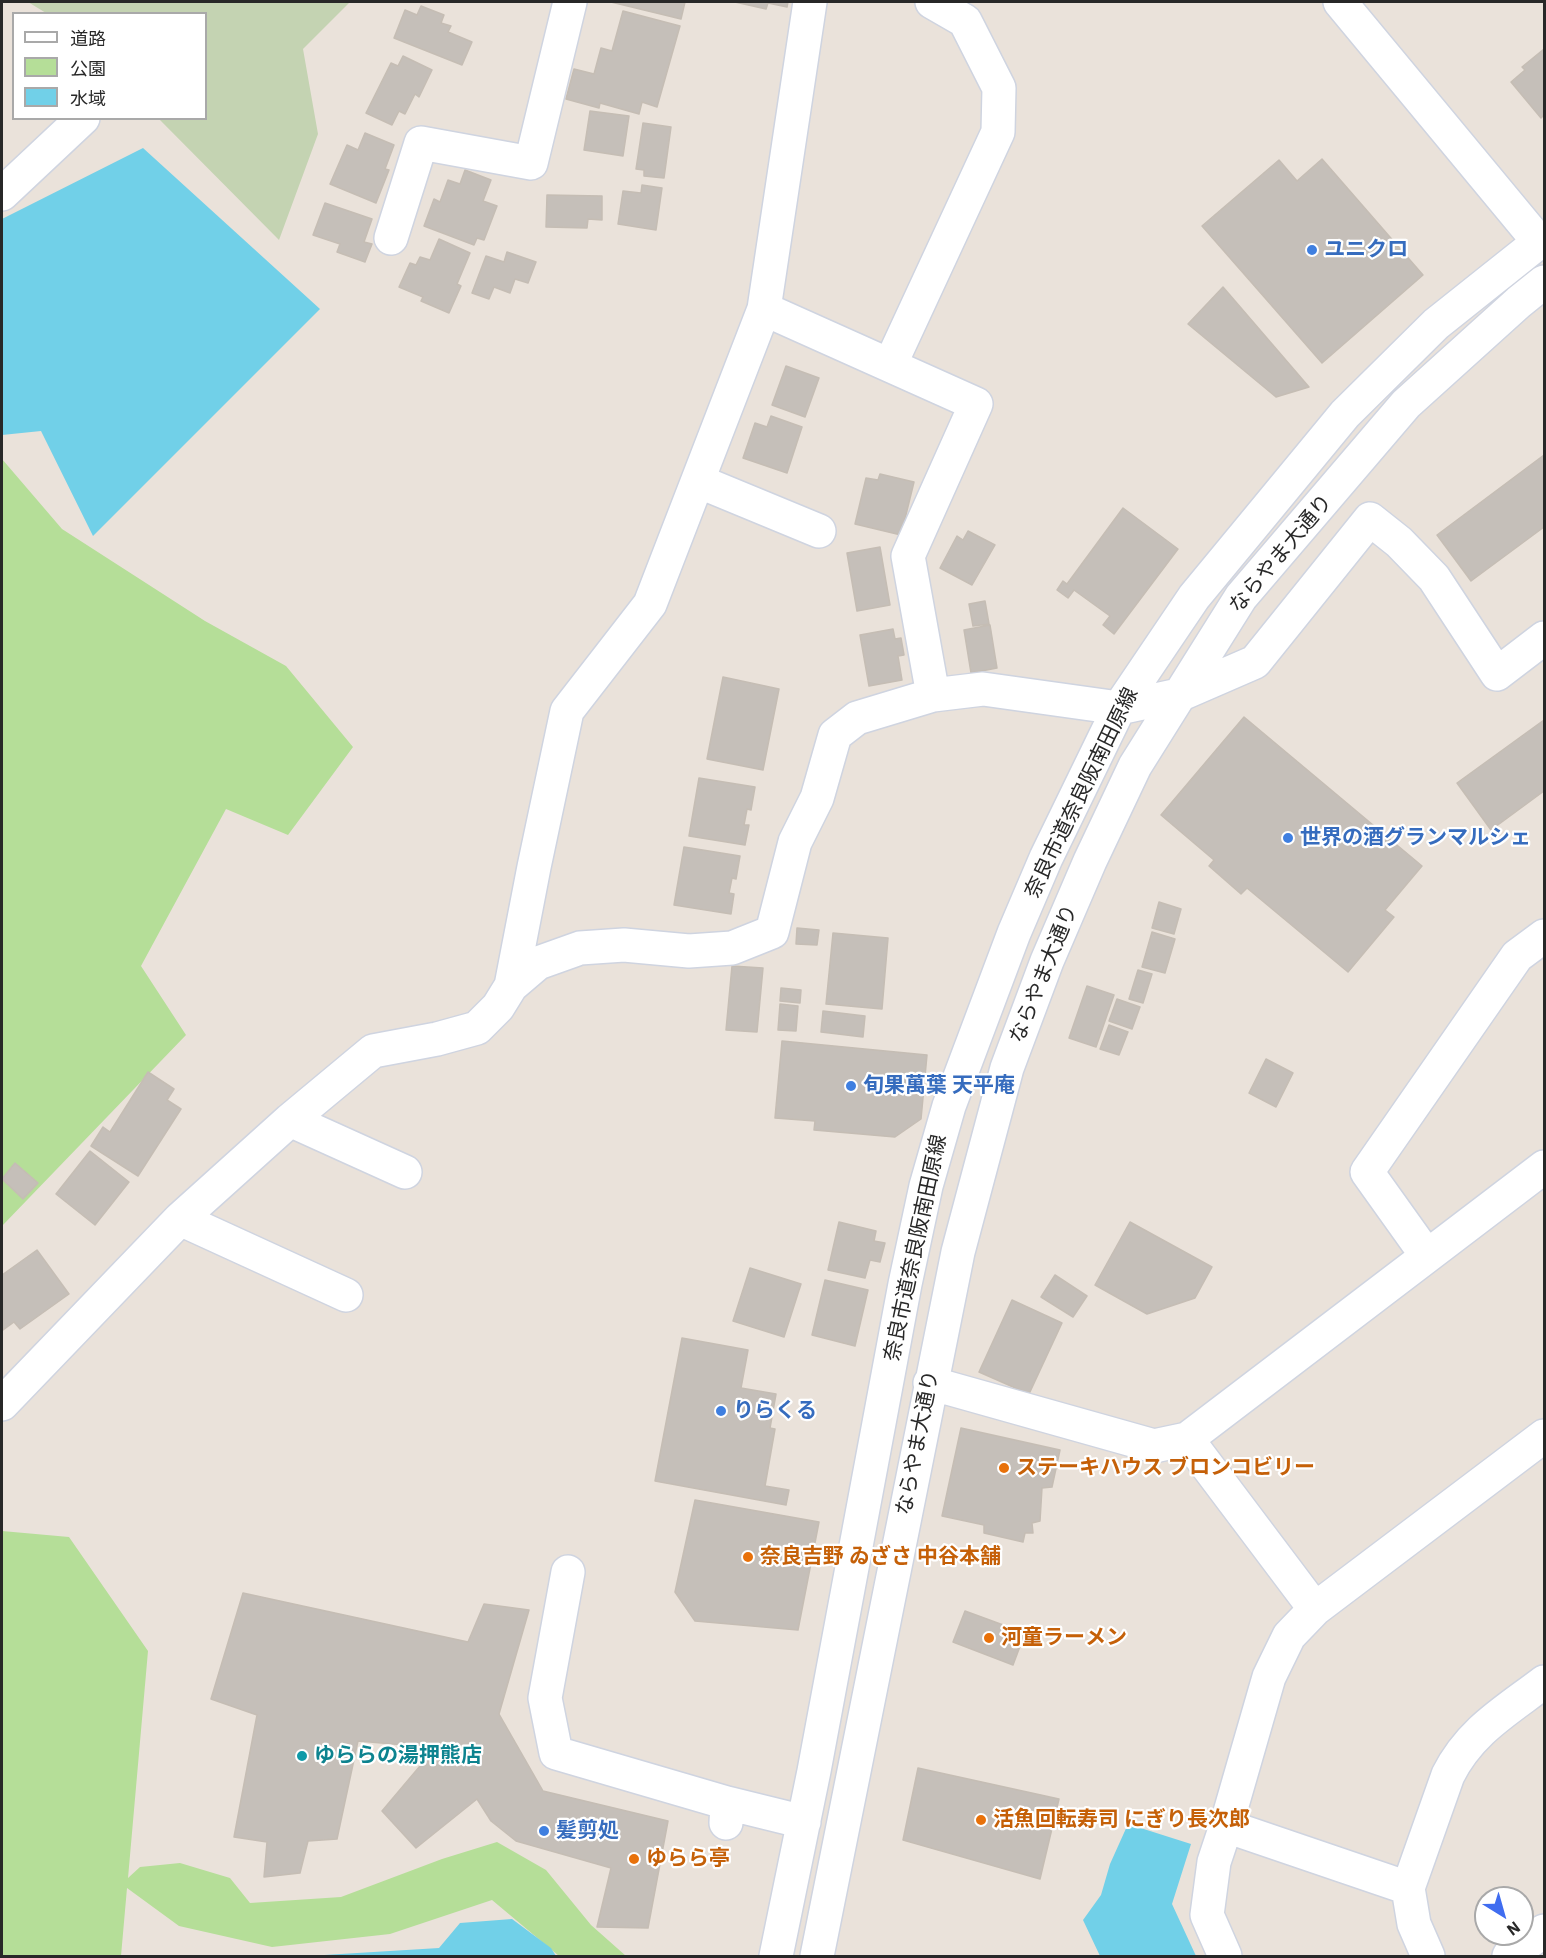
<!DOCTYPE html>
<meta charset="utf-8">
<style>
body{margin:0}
#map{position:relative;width:1546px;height:1958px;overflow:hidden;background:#eae2da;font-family:"IBM Plex Sans","Noto Sans JP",sans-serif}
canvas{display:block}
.frame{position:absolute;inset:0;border:3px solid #282828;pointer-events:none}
.legend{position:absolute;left:12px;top:12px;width:195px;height:108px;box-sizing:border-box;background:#fff;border:2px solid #a9a9a9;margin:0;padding:8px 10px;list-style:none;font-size:18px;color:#282828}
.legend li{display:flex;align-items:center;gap:12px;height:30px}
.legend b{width:30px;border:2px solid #a9a9a9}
.north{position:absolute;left:1474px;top:1886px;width:60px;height:60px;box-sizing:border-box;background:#fff;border:2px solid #a9a9a9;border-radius:50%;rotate:143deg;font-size:16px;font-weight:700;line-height:24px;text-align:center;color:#282828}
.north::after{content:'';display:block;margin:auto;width:21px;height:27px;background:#406df0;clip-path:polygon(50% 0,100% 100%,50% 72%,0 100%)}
</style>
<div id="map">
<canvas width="1546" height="1958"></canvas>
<div class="frame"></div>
<ul class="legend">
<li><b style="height:8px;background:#fff"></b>道路</li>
<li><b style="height:16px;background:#b5de98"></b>公園</li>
<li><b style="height:16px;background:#71d0e8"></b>水域</li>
</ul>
<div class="north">N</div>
</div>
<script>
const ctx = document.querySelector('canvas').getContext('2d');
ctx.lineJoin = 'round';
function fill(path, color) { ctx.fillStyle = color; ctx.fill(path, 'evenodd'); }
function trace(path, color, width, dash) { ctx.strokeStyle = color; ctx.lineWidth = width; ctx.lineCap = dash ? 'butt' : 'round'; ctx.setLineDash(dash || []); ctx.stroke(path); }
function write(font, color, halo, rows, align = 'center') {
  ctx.font = font + ' "IBM Plex Sans","Noto Sans JP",sans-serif'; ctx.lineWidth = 4.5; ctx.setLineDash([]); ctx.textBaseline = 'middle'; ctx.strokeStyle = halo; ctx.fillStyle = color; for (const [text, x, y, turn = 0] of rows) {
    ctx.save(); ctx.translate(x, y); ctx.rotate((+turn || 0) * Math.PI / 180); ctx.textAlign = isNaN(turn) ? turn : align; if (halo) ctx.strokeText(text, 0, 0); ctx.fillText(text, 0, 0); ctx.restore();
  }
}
fill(new Path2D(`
 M2,459L62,529L205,621L286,666L353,747L288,835L226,809L141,966L186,1035L2,1226Z
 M2,1531L69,1537L148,1651L128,1878L140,1867L180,1863L230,1878L250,1903L341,1897L442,1859L497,1842L546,1870L591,1925L626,1956H559L492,1900L390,1934L272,1947L179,1926L127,1888L121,1956H2Z`), '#b5de98');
fill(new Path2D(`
 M28,2H350L303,49L318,134L279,240L159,119L206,118V14L46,13Z`), '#c4d3b2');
fill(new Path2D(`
 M143,148L320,309L93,536L41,431L2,435V219Z
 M1128,1824L1191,1844L1172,1904L1196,1956H1100L1083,1920L1101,1895L1110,1864Z
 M512,1919L551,1948L556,1956H308L439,1948L460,1923Z`), '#71d0e8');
const building = new Path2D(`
 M611,2H685L681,19Z
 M735,2H788L787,7L768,3L766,9Z
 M421,6L444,15L441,23L451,26L448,32L472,42L462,65L394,38L405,10L417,15Z
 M623,11L680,26L657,107L642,102L639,114L600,103L599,108L566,99L574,69L594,74L601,48L612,51Z
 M1544,49V115L1541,118L1511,82L1525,70L1522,67Z
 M403,56L432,70L419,97L415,94L405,114L399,111L392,125L366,113L391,63L398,66Z
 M590,111L629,116L623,156L584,150Z
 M643,123L671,127L664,178L644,176V170L636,169Z
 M365,133L394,145L385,169L389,170L376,203L330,184L347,145L358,150Z
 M1322,159L1423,275L1322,363L1202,226L1279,160L1297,181Z
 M465,170L491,180L483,201L497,206L484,240L477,238L474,245L424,226L434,199L440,202L448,180L460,184Z
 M642,185L662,188L656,230L618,224L623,191L641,193Z
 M547,195L602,196V220L588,219L587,228L546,227Z
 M325,203L372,219L364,242L372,244L365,262L337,252L340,244L313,235Z
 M439,239L470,253L457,284L461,286L449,313L421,301L423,297L399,287L410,263L416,265L420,257L430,260Z
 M507,252L536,262L528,283L515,279L510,293L494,287L489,299L472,293L486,256L504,262Z
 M1223,287L1309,387L1276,397L1188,324Z
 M786,366L819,378L805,417L772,405Z
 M771,416L802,427L787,473L743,458L755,423L767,427Z
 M1544,455V527L1471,581L1437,535Z
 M880,474L914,482L901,535L855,524L866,478L878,480Z
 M1123,508L1178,549L1114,634L1103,625L1110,616L1074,590L1068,598L1057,590L1063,581L1067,584Z
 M968,531L995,545L972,585L940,568L957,536L963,540Z
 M880,547L890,605L857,611L847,553Z
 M985,601L989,624L973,626L969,604Z
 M990,625L997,668L971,673L964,630Z
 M893,629L895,639L901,638L904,655L898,656L902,680L869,686L860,635Z
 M723,677L779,689L763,770L707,759Z
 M1244,717L1422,866L1385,910L1394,917L1348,972L1247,888L1241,894L1209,866L1214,860L1161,815Z
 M1544,720V791L1491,830L1457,783Z
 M699,778L755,787L751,810L747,809L744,825H749L745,845L689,836Z
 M684,847L740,856L736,879L732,878L729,893L734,894L731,914L674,905Z
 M1159,902L1181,909L1174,934L1152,928Z
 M797,928L819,930L817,945L796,944Z
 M1152,932L1175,939L1165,973L1142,967Z
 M833,933L888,938L882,1009L826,1004Z
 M732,966L763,968L757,1032L726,1030Z
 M1138,970L1152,974L1143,1003L1129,999Z
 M1087,986L1114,995L1096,1047L1069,1038Z
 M781,988L801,990L800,1003L780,1001Z
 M1117,999L1140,1007L1132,1029L1109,1021Z
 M780,1004L798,1006L796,1031L778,1030Z
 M823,1011L865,1016L863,1037L821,1032Z
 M1109,1025L1128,1032L1119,1055L1100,1049Z
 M782,1041L927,1055L921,1119L895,1137L814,1130L815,1121L775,1118Z
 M1266,1059L1293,1073L1276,1107L1249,1093Z
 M148,1072L174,1089L167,1100L181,1109L138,1176L91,1146L103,1127L110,1132Z
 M90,1151L129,1182L95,1225L56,1194Z
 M15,1163L38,1183L23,1199L2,1179Z
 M839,1222L876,1231L874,1241L885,1243L880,1262L870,1260L865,1278L828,1270Z
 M1130,1222L1212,1267L1195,1298L1147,1314L1095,1285Z
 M37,1250L69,1294L20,1329L14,1322L3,1330L2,1275Z
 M750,1268L801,1284L784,1337L733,1321Z
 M1055,1275L1087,1296L1073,1317L1041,1297Z
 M825,1280L868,1290L855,1346L812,1335Z
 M1012,1300L1062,1323L1029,1394L979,1372Z
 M682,1338L748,1350L741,1388L776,1394L770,1428L775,1429L765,1486L789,1490L786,1505L655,1481Z
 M961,1428L1060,1450L1052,1487L1042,1488L1040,1521L1032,1523L1033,1533H1025L1023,1542L984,1533V1525L942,1516Z
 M695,1500L819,1522L798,1630L695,1621L675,1592Z
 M243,1593L468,1642L484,1604L529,1610L499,1714L543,1791L668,1821L648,1928L597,1927L611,1868L516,1841L491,1821L477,1799L416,1848L382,1811L420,1766L428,1747L358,1741L337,1839L308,1841L300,1873L264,1877L267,1842L234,1837L257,1715L211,1699Z
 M965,1611L1025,1633L1013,1665L953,1642Z
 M918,1768L1059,1799L1040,1879L903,1840Z`);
fill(building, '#c5bfb9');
trace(building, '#c5bdb4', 1.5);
const minor = new Path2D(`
 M1340,2L1539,242
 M2,194L83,118
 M391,238L421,143L531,163L570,2
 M764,309L976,404L908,556L933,695
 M890,365L998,132L999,88L965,21L932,2
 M698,481L819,531
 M511,986L534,867L567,711L650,604L764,309L810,2
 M290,1120L405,1172
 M180,1219L346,1295
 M1427,1256L1367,1172L1517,956L1544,936
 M930,1383L1154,1446L1187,1439
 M2,1404L180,1219L290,1120L373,1051L437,1039L477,1028L498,1007L511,986L538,963L580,948L624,945L689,951L732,948L772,932L795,842L817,798L835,735L857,718L933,695L983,689L1119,708L1179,695L1255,662L1370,519L1399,542L1434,578L1497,674L1544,638
 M568,1572L545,1698L556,1753L727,1803
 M1315,1609L1187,1439L1544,1167
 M726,1823L727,1803L804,1822
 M1226,1826L1269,1677L1289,1636L1315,1609L1544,1436
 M776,1956L814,1771L905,1284L926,1186L949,1106L1014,933L1046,858L1119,708L1194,597L1345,414L1436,324L1544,238
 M817,1956L958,1252L1007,1068L1047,961L1090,861L1135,766L1241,597L1406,404L1519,302L1544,282
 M1225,1956L1207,1915L1214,1862L1226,1826L1408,1888
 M1428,1956L1414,1924L1408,1888L1448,1775C1470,1731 1506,1711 1544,1682
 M1509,1956L1544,1931`);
trace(minor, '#cfd4e0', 36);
trace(minor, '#fff', 33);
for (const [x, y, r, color] of [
 [1312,250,6,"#3f7fe0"],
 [1288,838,6,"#3f7fe0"],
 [851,1086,6,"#3f7fe0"],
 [721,1411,6,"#3f7fe0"],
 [1004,1468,6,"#e8710a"],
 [748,1557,6,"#e8710a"],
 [989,1638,6,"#e8710a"],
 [302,1756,6,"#0f9aa8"],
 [981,1820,6,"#e8710a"],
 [544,1831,6,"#3f7fe0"],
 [634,1859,6,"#e8710a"]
]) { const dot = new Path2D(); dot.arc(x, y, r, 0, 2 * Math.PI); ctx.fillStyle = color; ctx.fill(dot); trace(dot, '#fff', 2); }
write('bold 21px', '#366cbe', '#fff', [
 ["ユニクロ",1324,250],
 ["世界の酒グランマルシェ",1300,838],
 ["旬果萬葉 天平庵",863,1086],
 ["りらくる",733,1411],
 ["髪剪処",556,1831]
], 'left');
write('21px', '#282828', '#fff', [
 ["ならやま大通り",1281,554,-50],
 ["奈良市道奈良阪南田原線",1082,793,-64],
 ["ならやま大通り",1044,974,-68],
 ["奈良市道奈良阪南田原線",916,1248,-78],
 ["ならやま大通り",918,1443,-79]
]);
write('bold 21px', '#c56008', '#fff', [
 ["ステーキハウス ブロンコビリー",1016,1468],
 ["奈良吉野 ゐざさ 中谷本舗",760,1557],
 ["河童ラーメン",1001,1638],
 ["活魚回転寿司 にぎり長次郎",993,1820],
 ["ゆらら亭",646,1859]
], 'left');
write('bold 21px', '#0d838f', '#fff', [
 ["ゆららの湯押熊店",314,1756]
], 'left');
</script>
